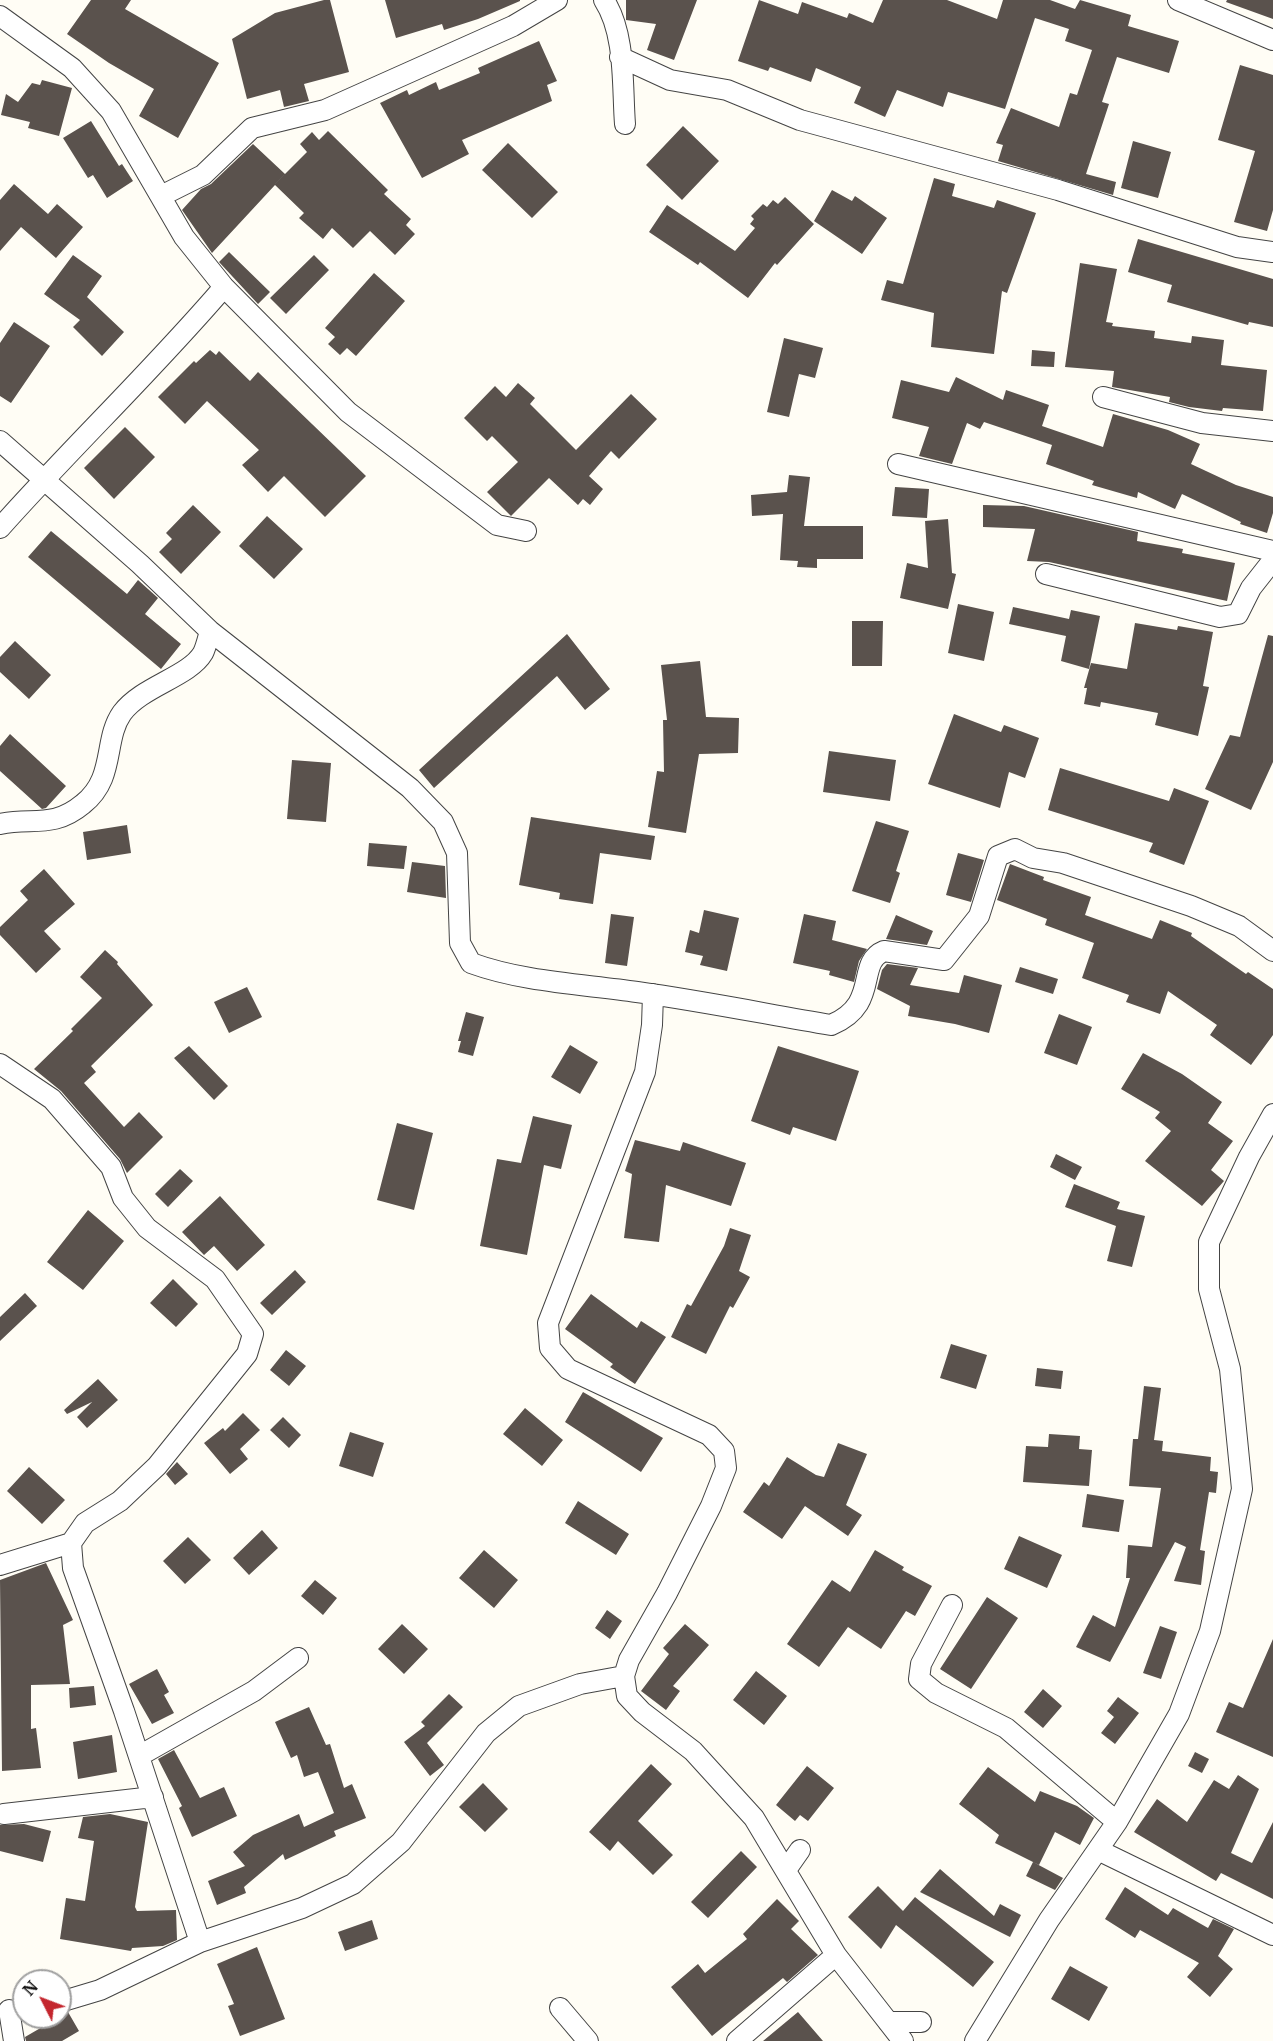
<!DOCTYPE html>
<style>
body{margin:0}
#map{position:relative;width:1273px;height:2041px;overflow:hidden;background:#fffdf5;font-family:Merriweather,serif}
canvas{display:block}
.north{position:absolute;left:12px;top:1969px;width:60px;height:60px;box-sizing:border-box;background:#fff;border:2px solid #a0a0a0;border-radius:50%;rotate:312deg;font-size:16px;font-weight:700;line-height:24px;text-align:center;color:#111}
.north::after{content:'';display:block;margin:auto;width:21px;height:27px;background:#c4262e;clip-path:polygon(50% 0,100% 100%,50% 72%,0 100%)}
</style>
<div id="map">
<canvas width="1273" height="2041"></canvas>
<div class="north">N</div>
</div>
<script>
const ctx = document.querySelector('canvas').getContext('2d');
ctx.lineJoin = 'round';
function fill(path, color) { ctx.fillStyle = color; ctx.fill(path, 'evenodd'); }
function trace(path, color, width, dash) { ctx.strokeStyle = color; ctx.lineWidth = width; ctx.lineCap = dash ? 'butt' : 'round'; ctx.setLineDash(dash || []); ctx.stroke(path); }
fill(new Path2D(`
 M91,0H131L125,9L219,63L178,138L139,116L154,89L109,63L67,34Z
 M324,0H330L349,72L304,84L309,101L284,107L280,90L247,99L232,39L275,13Z
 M385,0H520V1L478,19L444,30L442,24L396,38Z
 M626,0H697L674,60L647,50L656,24L626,20Z
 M759,0L798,14L802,2L847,18L849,13L873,23L883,0H947L997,19L1003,0H1050L1075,9L1080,0L1131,15L1128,26L1179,41L1169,73L1117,57L1102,102L1109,104L1086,174L1116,182L1113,195L998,161L1003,145L996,143L1011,108L1059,127L1070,93L1077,95L1092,50L1065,41L1069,29L1035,18L1005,109L948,92L943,107L897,90L885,117L854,103L861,87L816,68L811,82L770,67L768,71L738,61Z
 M1227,0H1273V19L1226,2Z
 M539,41L557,81L547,85L552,101L462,140L469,154L422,178L380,103L407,90L409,95L436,82L439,90L480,73L478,68Z
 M1240,65L1273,75V210L1267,231L1234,222L1255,151L1218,140Z
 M42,80L72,88L59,136L28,128L30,122L1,115L6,94L18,102L32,83L40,85Z
 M91,121L119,166L122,164L133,181L107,198L93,175L88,178L63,138Z
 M683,126L719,161L682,200L646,165Z
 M328,131L388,190L384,194L411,219L406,225L415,234L395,255L370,231L353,248L332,228L323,239L299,218L304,213L275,185L212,253L182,210L201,189L211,184L253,144L285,174L275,184L307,152L300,144L312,132L319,140Z
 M1133,141L1171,152L1158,198L1121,188Z
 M508,143L558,192L532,218L482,170Z
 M934,178L955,184L952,196L994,208L997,200L1036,213L1007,293L1002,291L994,354L931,347L934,313L881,300L887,280L903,284Z
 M14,184L48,214L57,204L83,227L56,258L21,227L0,251V200Z
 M832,190L852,201L855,196L887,218L862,254L814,221Z
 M785,197L814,224L777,265L775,263L748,298L700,262L698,265L649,232L667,205L735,251L755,228L750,224L754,219L751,216L763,204L767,207L773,200L778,204Z
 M1138,239L1273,279V327L1249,322L1248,325L1167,302L1172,285L1128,272Z
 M229,252L270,292L258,304L219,262Z
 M73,255L102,276L87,297L124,332L102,356L73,327L80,320L44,294Z
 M314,255L329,270L286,314L270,298Z
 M1080,263L1117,269L1106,322L1113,323L1112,326L1155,331L1154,338L1191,343L1192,336L1224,340L1221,365L1267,370L1263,411L1223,408L1222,411L1189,407L1169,402L1170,397L1112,387L1114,371L1065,367Z
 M374,273L405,301L356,356L347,348L340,355L328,344L335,337L325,328Z
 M14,322L50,346L11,403L0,396V343Z
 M784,338L823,348L815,378L799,374L789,417L767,412Z
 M210,350L216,355L219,351L250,381L258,372L366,476L325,517L284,476L268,492L242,465L259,450L207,401L185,424L158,397L194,361L196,363Z
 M1032,350L1055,352L1054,367L1031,366Z
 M956,377L1003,400L1006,390L1049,405L1042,426L1103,447L1113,414L1168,430L1200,444L1191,464L1236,485L1273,497V513L1267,533L1240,524L1241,522L1182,494L1175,509L1138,492L1137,498L1092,485L1094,481L1046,464L1052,445L984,422L980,429L967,423L952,464L919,456L929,427L892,418L901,380L949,392Z
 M518,383L535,398L530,404L576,450L631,394L657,419L619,459L611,451L589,476L603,489L590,505L583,499L578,505L549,478L511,516L487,492L518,462L492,436L487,441L464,418L495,386L506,397Z
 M125,427L155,457L114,499L84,468Z
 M789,475L810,477L804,526H863V559H817V568L797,567L798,561L780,560L783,514L752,516L751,495L787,492Z
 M895,487L929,489L927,518L892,516Z
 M193,505L221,532L181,574L159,552L172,539L166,533Z
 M983,505L1024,506L1138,532L1137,541L1183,549L1182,553L1235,563L1227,601L1049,562L1027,561L1035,529L983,527Z
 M267,516L303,549L274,579L239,546Z
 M948,519L952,573L956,574L948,609L900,598L907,563L928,568L925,521Z
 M51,531L127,594L138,580L158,598L145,614L181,644L161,669L28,557Z
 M958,604L994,612L984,661L948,653Z
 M1013,607L1069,619L1071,610L1100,616L1089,669L1061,661L1066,636L1009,624Z
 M852,621H883L882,666H852Z
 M1135,623L1177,630L1178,626L1213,632L1203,686L1209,687L1198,736L1155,725L1158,713L1101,702L1100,707L1084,704L1087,688H1084L1091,663L1127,669Z
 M567,634L610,689L585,710L557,676L434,788L419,770Z
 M1268,635L1273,636V762L1251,810L1205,789L1230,735L1240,737Z
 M15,641L51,675L29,699L0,672V657Z
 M700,661L706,717L739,718L738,753L699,754L686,833L648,827L657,771L664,772L663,720H667L661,665Z
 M954,714L1001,732L1004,725L1039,738L1025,778L1009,772L1000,808L928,784Z
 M10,734L66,786L46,808L42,809L0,771V746Z
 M829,751L896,760L890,801L823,792Z
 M292,760L331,763L326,822L287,819Z
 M1060,768L1169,801L1174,788L1209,801L1184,865L1149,852L1153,843L1048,810Z
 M531,817L655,836L651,860L600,853L593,904L559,899L560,893L519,885Z
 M876,821L909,831L896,871L900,873L890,903L852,891Z
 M127,825L131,853L87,860L83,832Z
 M369,843L407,846L404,869L367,866Z
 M958,853L984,860L971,902L946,895Z
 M412,862L445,866L446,898L407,892Z
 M1010,864L1044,877L1043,880L1091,897L1085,915L1152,939L1160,920L1192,933L1191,936L1246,974L1248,972L1273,989V1035L1251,1065L1210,1035L1217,1025L1168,991L1160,1014L1126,1002L1129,995L1082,978L1094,943L1045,925L1047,919L997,900Z
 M44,869L75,904L44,931L61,949L36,973L0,935V927L28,900L20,891Z
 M704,910L739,918L727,971L700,965L703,956L685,952L690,930L699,933Z
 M611,914L634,917L627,966L605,963Z
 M804,914L836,921L832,940L867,949L859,961L854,982L829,975L830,971L793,963Z
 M896,915L933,931L927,945L886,939Z
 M105,950L118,962L117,964L153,1005L91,1066L96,1072L84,1083L124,1127L139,1112L163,1137L127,1173L120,1159L61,1091L34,1069L73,1031L71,1029L102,998L80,977Z
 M887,964L918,968L910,985L959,993L964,975L1002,985L989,1033L955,1024L908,1016L910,1006L877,989L882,970Z
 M1020,967L1058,979L1053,994L1015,982Z
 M247,987L262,1017L229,1033L214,1002Z
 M466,1012L484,1017L473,1056L458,1052L461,1041H458Z
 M1059,1014L1092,1027L1077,1065L1044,1053Z
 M570,1045L598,1062L580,1094L551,1077Z
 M189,1046L228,1086L214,1100L174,1058Z
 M778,1046L859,1071L836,1141L793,1127L790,1135L751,1121Z
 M1143,1053L1182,1074L1222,1102L1208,1123L1233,1141L1211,1170L1224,1181L1202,1206L1145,1161L1171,1131L1155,1118L1160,1112L1121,1089Z
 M533,1116L572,1125L561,1169L544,1165L527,1255L480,1246L497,1159L521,1163Z
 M397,1123L433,1133L414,1210L377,1200Z
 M635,1140L680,1151L683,1142L746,1163L731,1206L666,1185L659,1242L624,1238L632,1174L625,1171Z
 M1056,1154L1082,1167L1075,1180L1050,1167Z
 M180,1169L193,1181L168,1207L155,1194Z
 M1074,1184L1120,1202L1117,1209L1145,1216L1132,1267L1107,1261L1116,1226L1065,1207Z
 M220,1196L265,1245L237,1271L214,1246L204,1255L182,1232Z
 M88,1210L124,1241L83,1290L47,1262Z
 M730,1228L751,1235L739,1271L750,1277L733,1308L730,1306L706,1354L671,1337L687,1304L691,1306L724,1246Z
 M295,1270L306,1282L272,1315L260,1303Z
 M173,1279L198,1304L176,1327L150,1303Z
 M25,1293L37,1306L0,1341V1317Z
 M591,1294L637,1328L641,1321L666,1337L635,1384L610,1367L613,1364L565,1329Z
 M951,1344L987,1355L976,1389L940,1378Z
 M286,1350L306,1366L289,1386L270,1370Z
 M1037,1368L1063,1371L1061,1389L1035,1386Z
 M98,1379L118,1400L87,1428L77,1417L92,1402L67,1414L64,1410Z
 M1144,1386L1161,1388L1154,1440L1163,1441L1162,1451L1211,1457L1210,1471L1218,1472L1216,1493L1209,1492L1200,1550L1205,1551L1201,1585L1174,1581L1186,1547L1175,1542L1110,1662L1076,1647L1093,1615L1115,1627L1130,1578H1126L1128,1545L1152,1547L1161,1488L1129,1486L1133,1439H1138Z
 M583,1392L663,1438L641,1472L565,1422Z
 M525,1408L563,1440L542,1466L503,1434Z
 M243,1413L260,1430L240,1449L248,1459L230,1474L204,1443L223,1428L225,1431Z
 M283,1417L301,1435L289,1448L270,1430Z
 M350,1432L384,1443L373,1477L339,1466Z
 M1049,1434L1080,1436L1079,1449L1092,1450L1089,1486L1023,1482L1026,1446L1048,1447Z
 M838,1443L867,1454L846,1505L862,1515L848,1536L805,1506L782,1539L743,1512L764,1482L769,1486L787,1457L816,1475L824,1477Z
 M177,1462L188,1474L175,1485L166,1474Z
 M29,1467L65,1500L42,1524L7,1491Z
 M1087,1494L1124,1500L1119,1532L1082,1527Z
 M578,1501L629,1534L616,1555L565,1523Z
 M262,1530L278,1548L249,1575L233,1558Z
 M1019,1536L1062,1555L1047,1588L1004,1569Z
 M188,1537L211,1560L185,1584L163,1561Z
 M484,1550L518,1580L494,1608L459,1578Z
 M875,1550L904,1567L902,1570L932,1586L915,1616L906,1611L881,1649L848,1627L819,1667L787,1644L832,1580L850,1592Z
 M46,1563L73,1620L63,1625L70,1684L31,1685V1729L36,1728L41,1768L2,1771L0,1580Z
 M315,1580L337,1598L323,1615L301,1596Z
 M987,1597L1018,1618L971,1689L940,1669Z
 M607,1610L622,1621L610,1639L595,1628Z
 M402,1624L428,1649L404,1674L378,1649Z
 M685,1624L709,1645L673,1686L680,1691L666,1710L641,1691L669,1654L663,1648Z
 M1160,1626L1177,1632L1161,1679L1143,1673Z
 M1273,1639V1757L1216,1732L1229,1702L1243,1708Z
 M157,1669L169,1692L164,1695L174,1713L152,1724L129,1684Z
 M756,1671L787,1696L764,1725L733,1700Z
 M94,1686L96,1705L70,1708L69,1688Z
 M1043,1689L1062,1706L1043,1728L1024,1712Z
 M449,1694L463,1707L427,1743L444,1765L430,1776L404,1742L425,1726L421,1722Z
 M1118,1697L1139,1713L1115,1744L1101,1733L1114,1717L1107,1711Z
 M309,1707L326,1745L330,1744L344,1788L352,1784L366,1818L334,1831L336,1836L285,1860L283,1854L244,1887L246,1893L217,1905L208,1881L245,1866L233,1852L253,1835L299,1814L304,1827L334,1813L318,1772L304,1777L297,1755L291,1758L275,1722Z
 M112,1735L117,1772L78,1779L73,1742Z
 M174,1750L200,1798L224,1787L237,1816L192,1837L179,1808L182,1806L158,1759Z
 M1195,1752L1209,1759L1202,1773L1188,1766Z
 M651,1764L672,1784L638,1821L673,1855L653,1875L618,1841L610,1851L589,1832Z
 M807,1766L834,1788L808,1821L800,1815L795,1821L776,1805Z
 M988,1767L1035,1802L1040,1791L1077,1806L1094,1818L1080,1845L1055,1832L1039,1865L995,1843L999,1835L959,1804Z
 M1238,1775L1259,1789L1231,1853L1252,1863L1273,1822V1899L1221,1873L1216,1881L1134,1832L1157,1799L1187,1822L1214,1780L1229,1789Z
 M483,1783L508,1809L485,1832L459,1807Z
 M110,1814L148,1822L135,1907L137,1911L176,1910L177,1940L163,1946L132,1948L131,1951L60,1939L66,1898L85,1901L94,1841L78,1838L83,1817Z
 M24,1824L51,1831L43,1862L0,1851V1825Z
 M741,1851L757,1867L708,1918L691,1902Z
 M1033,1862L1063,1878L1055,1890L1026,1876Z
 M940,1869L994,1916L1000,1904L1021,1915L1010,1937L920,1892Z
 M878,1886L903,1911L915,1897L994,1962L973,1987L896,1925L881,1949L848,1917Z
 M1125,1887L1168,1915L1173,1908L1208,1928L1213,1919L1234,1929L1218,1956L1233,1969L1210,1997L1187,1977L1199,1963L1140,1930L1135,1938L1105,1919Z
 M777,1899L799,1921L791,1929L818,1955L787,1982L783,1978L712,2036L671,1987L698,1964L705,1973L747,1939L743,1934Z
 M372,1920L378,1939L345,1951L338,1932Z
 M257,1947L285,2019L240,2036L228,2006L234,2004L217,1964Z
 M1070,1966L1108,1987L1089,2021L1051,1999Z
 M68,2012L79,2031L62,2041H26L25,2037Z
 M798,2012L823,2041H763Z`), '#5a524d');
const minor = new Path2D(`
 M604,0C626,34 622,85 625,124
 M1178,0L1273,40
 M0,16L72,68L111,111L184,237L224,287L348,412L497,525L526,531
 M620,57L670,80L727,90L800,120L1058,190L1237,247L1273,252
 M161,196L203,175L252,128L325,110L513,26L557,0
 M1103,397L1202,423L1273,431
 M0,441L140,564L210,631L410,788L443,822L457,853L460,943L471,963C523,982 582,984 637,992C702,1001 766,1014 831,1025C881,1004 855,963 884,951L944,960L979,916L998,856L1015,849L1033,858L1063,863L1191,906L1239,926L1273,951
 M898,464L1273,551
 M0,528C73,446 153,370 224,287
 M1046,574L1220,617L1238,614L1251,588L1273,560
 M0,824C32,817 53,829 83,804C116,778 103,740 122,713C142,686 189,677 203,653C206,647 208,638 210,631
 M653,994L652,1025L645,1072L548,1323L550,1348L568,1369L709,1435L724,1451L726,1468L711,1506L667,1593L629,1660L624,1676L627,1696L642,1712L693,1751L754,1818L836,1955L903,2041
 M0,1064L52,1099L111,1167L123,1198L147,1228L215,1279L253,1334L247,1354L157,1466L120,1501L85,1523L71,1543L73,1568L124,1711L200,1942
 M0,1565L71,1543
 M952,1605L921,1664L919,1679L936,1693L1006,1728L1117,1822
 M139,1756L254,1691L298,1658
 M4,1814L153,1797
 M1098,1850L1273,1935
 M786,1870L800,1850
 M60,2002L100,1990L200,1942L302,1908L353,1884L401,1842L486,1733L519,1706L580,1684L624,1676
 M560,2008L588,2041
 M9,2010L14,2041
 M888,2022H921
 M737,2041L836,1955
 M975,2041L1049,1920L1117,1822L1179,1714L1210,1631L1242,1489L1230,1369L1209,1289V1242L1249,1157L1273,1114`);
trace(minor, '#444', 22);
trace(minor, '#fff', 20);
</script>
